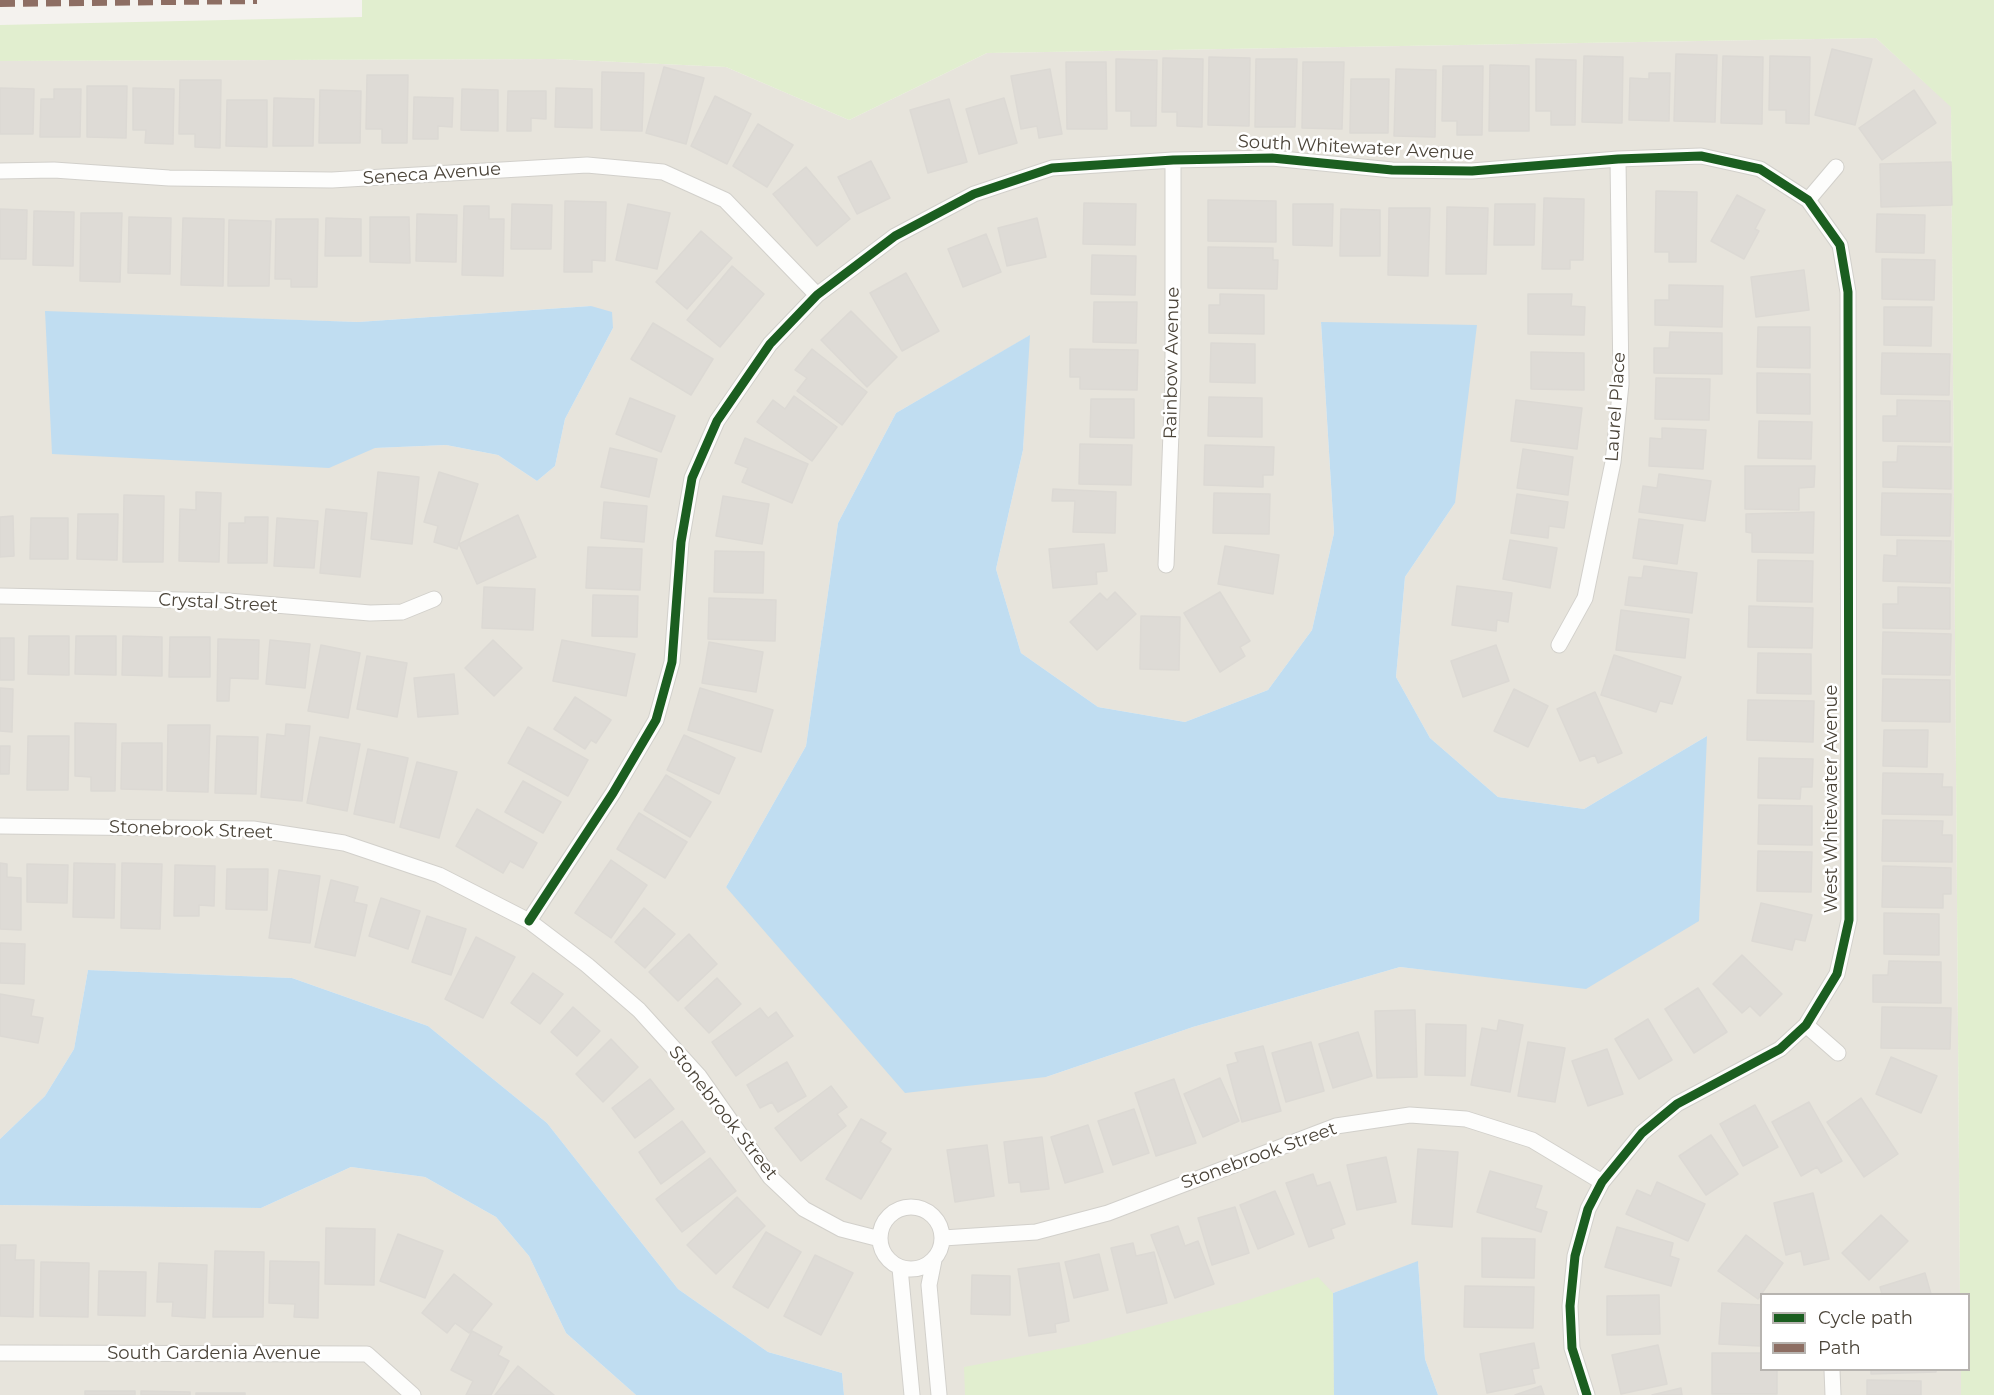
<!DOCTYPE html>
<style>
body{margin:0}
#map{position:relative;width:1994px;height:1395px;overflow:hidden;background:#f4f2ee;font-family:Montserrat,sans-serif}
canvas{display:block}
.legend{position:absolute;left:1760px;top:1293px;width:210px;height:78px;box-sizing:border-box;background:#fff;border:2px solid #b7b4b0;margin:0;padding:8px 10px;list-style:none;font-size:18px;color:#4b4439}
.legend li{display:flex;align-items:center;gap:12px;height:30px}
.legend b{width:30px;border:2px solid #b7b4b0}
</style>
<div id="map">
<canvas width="1994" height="1395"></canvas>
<ul class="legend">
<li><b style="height:8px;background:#1b5e20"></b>Cycle path</li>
<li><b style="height:8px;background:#8d6e63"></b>Path</li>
</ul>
</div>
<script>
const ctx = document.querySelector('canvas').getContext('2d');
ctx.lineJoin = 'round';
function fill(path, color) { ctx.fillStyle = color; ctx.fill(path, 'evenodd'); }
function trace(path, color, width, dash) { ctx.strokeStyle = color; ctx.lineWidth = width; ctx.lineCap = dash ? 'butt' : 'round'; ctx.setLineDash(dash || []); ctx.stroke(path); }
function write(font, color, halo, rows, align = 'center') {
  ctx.font = font + ' Montserrat,sans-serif'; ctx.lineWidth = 5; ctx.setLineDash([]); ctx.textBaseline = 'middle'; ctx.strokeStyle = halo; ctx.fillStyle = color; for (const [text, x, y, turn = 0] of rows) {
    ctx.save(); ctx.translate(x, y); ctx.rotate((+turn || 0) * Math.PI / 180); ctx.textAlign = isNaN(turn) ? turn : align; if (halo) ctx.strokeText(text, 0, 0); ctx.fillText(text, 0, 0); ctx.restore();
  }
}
fill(new Path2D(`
 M1876,38L1951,106L1960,1294H1762V1370H1961V1395H1438L1425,1359L1418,1262L1333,1293L1334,1395H844L842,1373L768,1352L678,1289L547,1123L428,1026L292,978L88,970L74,1049L45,1096L0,1139V61L554,59L726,67L849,120L987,53ZM591,306L613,328L565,419L555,466L537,481L498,455L446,445L375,448L45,312L358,322ZM1321,322L1455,503L1405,577L1396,677L1430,738L1498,797L1584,809L1707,736L1586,988L1400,967L1193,1027L1046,1077L726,887L806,746L838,523L896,413L1029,336L1023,450L996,569L1021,653L1098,707L1185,722L1268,690L1312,630L1334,533Z
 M351,1167L425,1177L496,1217L529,1256L566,1333L636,1395H0V1205L261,1208Z`), '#e7e4dc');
fill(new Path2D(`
 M362,0H1994V1395H1961V1370H1968V1294H1960L1951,107L1876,38L987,53L849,120L726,67L554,59L0,61V25L362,17Z
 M1318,1277L1333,1293L1334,1395H965L964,1367L1085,1344L1239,1303Z`), '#e1eecf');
fill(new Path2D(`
 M591,306L612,312L613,328L565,419L555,466L537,481L498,455L446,445L375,448L329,468L52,454L45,311L358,322Z
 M1321,322L1477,325L1455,503L1405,577L1396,677L1430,738L1498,797L1584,809L1707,736L1699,921L1586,989L1400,967L1193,1027L1046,1077L905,1093L726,887L806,746L838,523L896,413L1030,335L1023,450L996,569L1021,653L1098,707L1185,722L1268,690L1312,630L1334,533Z
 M88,970L292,978L428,1026L547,1123L678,1289L768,1352L842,1373L844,1395H636L566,1333L529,1256L496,1217L425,1177L351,1167L261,1208L0,1205V1139L45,1096L74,1049Z
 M1418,1261L1425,1359L1438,1395H1334L1333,1293Z`), '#c0ddf1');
const building = new Path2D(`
 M1832,49L1872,59L1855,125L1815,115Z
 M1676,54L1717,55L1715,122L1674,121Z
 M1584,56L1623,57L1622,123L1582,122Z
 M1723,56L1763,57L1762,124L1721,123Z
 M1770,56L1810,57L1809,124L1786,123V110H1769Z
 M1209,57L1250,58L1249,126L1208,125Z
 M1163,58L1203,59L1202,127L1177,126V112H1162Z
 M1116,59L1157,60L1156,126H1131V111H1116Z
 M1256,59H1297L1295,127H1255Z
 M1536,59L1576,60L1575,125H1551V111H1536Z
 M1066,62H1106L1107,129H1067Z
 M1303,62H1344L1342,129L1302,128Z
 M1490,65L1529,66V131H1489Z
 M1443,66H1483L1482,135H1457V121H1442Z
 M664,67L704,78L686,144L646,133Z
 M1050,69L1062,134L1039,138L1037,126L1021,129L1011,76Z
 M1396,69L1436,70L1435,137L1394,136Z
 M602,72L644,73L642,131L601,130Z
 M1649,73H1670L1669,121L1629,120L1630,78L1649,79Z
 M367,75H408L407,143H382V129H366Z
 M1351,79H1389L1388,133H1350Z
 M180,80H221L220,148L195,147V134H179Z
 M87,86H127L126,138L87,137Z
 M0,88L34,89L33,134H0Z
 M133,88L174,89L173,144L145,143L146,130H133Z
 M556,88L592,89V128L555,127Z
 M54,89H81L80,137H40L41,99H54Z
 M462,89L498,90V131L461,130Z
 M320,90L361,91L360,143H319Z
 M1914,90L1936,123L1882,160L1859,128Z
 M508,91H546V119L531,118V131H507Z
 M715,96L751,114L727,164L691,146Z
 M414,97L453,98L452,127L438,126V139H413Z
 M274,98L314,99L313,146H273Z
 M1004,98L1017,143L979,154L966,109Z
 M949,99L967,162L928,173L910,110Z
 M227,100H267V147L226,146Z
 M758,124L793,145L767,187L733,166Z
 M871,161L890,198L857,214L838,177Z
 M1951,162L1952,205L1881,207L1880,164Z
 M806,167L850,219L817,246L773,194Z
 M1656,191L1697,192L1696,262H1669V252H1655Z
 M1737,195L1765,210L1755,229L1759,231L1744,259L1711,241Z
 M1544,198L1584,199L1583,260H1570V269H1542Z
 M1208,200L1276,201V242L1208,241Z
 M565,201L606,202L605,261L592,260V272H564Z
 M1084,203L1136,204L1135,245L1083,244Z
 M512,204L552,205L551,249H511Z
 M628,204L670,213L657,269L616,260Z
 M1293,204H1333L1332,246L1293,245Z
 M1495,204H1535L1534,245H1494Z
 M464,206H489V219H504L503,276L462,275Z
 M1447,207L1488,208L1486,274H1446Z
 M1389,208H1430L1428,276L1388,275Z
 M0,209L27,210L26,259H0Z
 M1341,209L1380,210V256H1340Z
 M34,211L74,212L73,266L33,265Z
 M81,213H122L120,282L80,281Z
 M417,214L457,215L456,262L416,261Z
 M1877,214L1925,215L1924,253L1876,252Z
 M129,217L171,218L170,274L128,273Z
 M370,217H409L410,263L370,262Z
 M183,218L224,219L223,286L181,285Z
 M326,218L361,219V256H325Z
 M1037,218L1046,257L1007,266L998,228Z
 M276,219H318L317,287H291V279H275Z
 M229,220L271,221L269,286H228Z
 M701,231L732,258L687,309L656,282Z
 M986,234L1001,272L963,287L948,249Z
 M1208,247L1273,248V260H1278L1277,289L1208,288Z
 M1092,255L1136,256L1135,295L1091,294Z
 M1882,259L1935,260L1934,300L1882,299Z
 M732,266L764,294L720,347L687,320Z
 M1804,270L1809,310L1756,317L1751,277Z
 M906,273L939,331L902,351L870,293Z
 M1669,285L1723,286L1722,327L1655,325V300H1669Z
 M1220,294L1264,295V334L1209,333V305H1220Z
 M1528,294H1572L1571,306L1585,307L1584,335L1528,334Z
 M1094,302H1137L1136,343L1093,342Z
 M1884,307H1932L1931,346L1884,345Z
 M851,311L897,357L867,387L821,340Z
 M653,323L713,359L691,395L631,359Z
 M1758,327H1810V368L1757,367Z
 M1670,332L1722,333V374L1654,373V348H1669Z
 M1211,343L1255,344V383L1210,382Z
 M812,349L867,392L842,425L797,391L807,378L795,370Z
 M1070,349L1138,350L1137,390L1080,389V377H1070Z
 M1531,352L1584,353V390L1531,389Z
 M1882,353L1950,354L1949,395L1881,394Z
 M1757,373L1810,374V414L1757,413Z
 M1656,378L1710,379L1709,420L1655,419Z
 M794,396L837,427L812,461L757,422L773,400L785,409Z
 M1209,397L1262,398V437L1208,436Z
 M630,398L675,416L661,452L616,434Z
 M1091,399H1134V438L1090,437Z
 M1516,400L1582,408L1577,449L1511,441Z
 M1897,400L1950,401V442L1883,441V416H1897Z
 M1759,421L1812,422L1811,459L1758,458Z
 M1662,428L1706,430L1703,469L1649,466L1650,438L1662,439Z
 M745,438L808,464L792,503L742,482L748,468L735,463Z
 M1080,444L1132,445L1131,485L1079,484Z
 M1205,445L1274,447L1273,475H1263V487L1204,485Z
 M1898,446L1951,447V489L1883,487V462H1897Z
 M610,448L657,459L649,497L601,487Z
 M1523,449L1573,457L1568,495L1517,488Z
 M1745,466H1815L1814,487L1799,488V510L1745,509Z
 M378,472L419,477L412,544L371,539Z
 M439,472L478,484L457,549L434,542L438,526L424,522Z
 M1659,474L1711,481L1705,521L1639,512L1643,486L1657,488Z
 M1053,489L1116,492L1115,533L1073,532L1075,501H1052Z
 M196,492L221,493L219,562L179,561L180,509L196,510Z
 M1214,493L1270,494L1269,534L1213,533Z
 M1882,493L1951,494L1950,536L1881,535Z
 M1517,494L1568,502L1564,528L1549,526L1548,538L1511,533Z
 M124,495L164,496L163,562H123Z
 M723,496L769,504L762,544L716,536Z
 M604,502L647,506L644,542L601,538Z
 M326,509L367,513L360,577L320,573Z
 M1814,512L1813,553L1752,552V533L1746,532V514Z
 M78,514H118L117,560L77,559Z
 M518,515L536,557L477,584L459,544Z
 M13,516L14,556L0,557V517Z
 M245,517H268L267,563H228L229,523H245Z
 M31,518H68V559H30Z
 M277,518L318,521L314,568L274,566Z
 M1639,519L1683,525L1677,564L1633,558Z
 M1510,540L1557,548L1550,588L1503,579Z
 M1897,540L1951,541L1950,583L1883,581L1884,555L1897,556Z
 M1104,544L1107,571L1096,572L1097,584L1053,588L1049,549Z
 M1225,546L1279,555L1273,594L1218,584Z
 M588,547L642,549L640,590L586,588Z
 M715,551L764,552L763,593L714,592Z
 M1758,560L1813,561L1812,602L1757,601Z
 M1644,566L1697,573L1692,613L1625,605L1629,577L1642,578Z
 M1457,586L1512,593L1508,622L1497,620L1496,631L1452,625Z
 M484,587L535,589L533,630L482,628Z
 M1898,587L1950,588V629L1883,628V604H1898Z
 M1115,592L1136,614L1097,650L1070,622L1100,593L1107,600Z
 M1220,592L1250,641L1240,647L1245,656L1220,672L1184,613Z
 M593,595L638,596L637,637L592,636Z
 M709,598L776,600L775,641L708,639Z
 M1749,606L1813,608L1812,648L1748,647Z
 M1621,610L1689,619L1685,658L1616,650Z
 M1141,616L1180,617L1179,670L1140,669Z
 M1883,632L1951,634L1950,675L1882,674Z
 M29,636H69V675L28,674Z
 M76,636H116V675L75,674Z
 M123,636L162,637V676L122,675Z
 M170,637H210V677H169Z
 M0,638H14V680H0Z
 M218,639L259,640L258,679L230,678L229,701H217Z
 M270,640L310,644L305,688L266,684Z
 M493,640L522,668L494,696L465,668Z
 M562,640L635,654L626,696L553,681Z
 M709,642L763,652L756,692L702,683Z
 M321,645L360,653L348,718L308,711Z
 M1496,645L1509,681L1463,697L1451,661Z
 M1758,653L1811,654V694L1757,693Z
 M1614,655L1681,677L1672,704L1660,701L1656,712L1601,695Z
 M367,656L407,663L397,717L357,709Z
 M454,674L458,714L418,717L414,678Z
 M1883,679L1950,680V722L1882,721Z
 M0,688L13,689L12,732L0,731Z
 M700,688L773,710L761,752L688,730Z
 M1514,689L1548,706L1528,747L1494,731Z
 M1595,692L1622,753L1598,763L1595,755L1580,761L1557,709Z
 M575,697L611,720L596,743L591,740L585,749L554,729Z
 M1748,700L1814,701L1813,742L1747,740Z
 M75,723L116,724L115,791H91V777L75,776Z
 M286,724L310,726L302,801L261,797L267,734L285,736Z
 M168,725H210L208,792L167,791Z
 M528,727L588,760L568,796L508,763Z
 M1884,730H1928L1927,767L1883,766Z
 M684,735L735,758L719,794L667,770Z
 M28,736H69L68,790H27Z
 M217,736L258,737L256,794L215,793Z
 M320,737L360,744L347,811L307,803Z
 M122,743H162V790L121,789Z
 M0,746H10L9,774H0Z
 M368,749L408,758L394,823L354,814Z
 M1759,758L1813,759L1812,787H1801L1800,799L1758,798Z
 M417,762L457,772L439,838L400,827Z
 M1883,773L1943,774L1942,787H1952V815L1882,814Z
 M666,775L711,802L690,837L644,810Z
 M523,781L561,802L543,833L505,812Z
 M1759,805L1812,806V845L1758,844Z
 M477,809L537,843L523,868L510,861L503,873L456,846Z
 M639,813L687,842L665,878L617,849Z
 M1883,820L1943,821L1942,835H1952V862L1882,861Z
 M1758,851L1812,852L1811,892L1757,891Z
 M611,860L647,885L611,938L575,913Z
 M0,863L7,864V877L21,878V930L0,929Z
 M74,863L115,864L114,918L73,917Z
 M122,863L162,864L160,929L121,928Z
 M27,864L68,865L67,903L27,902Z
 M175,865L215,866L214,906L199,905V916H174Z
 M1883,866L1951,868V894H1943V908L1882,907Z
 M227,869H268L267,910L226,909Z
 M279,870L320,876L310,943L269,938Z
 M331,880L358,887L354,902L367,905L355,956L315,947Z
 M381,898L420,911L408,949L369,936Z
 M1761,903L1812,915L1805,941L1795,939L1792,950L1752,941Z
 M644,908L675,934L645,968L615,942Z
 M1884,913L1939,914V955L1884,954Z
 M427,916L466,929L451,975L412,962Z
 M689,934L717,964L678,1001L649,972Z
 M476,937L515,957L483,1018L445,999Z
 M0,943L25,944L24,984L0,983Z
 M1742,955L1782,994L1760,1016L1750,1006L1742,1013L1713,984Z
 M1889,961L1941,962V1003L1873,1002V975H1888Z
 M533,973L563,994L540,1024L511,1003Z
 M717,978L741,1004L709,1033L685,1008Z
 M1698,988L1727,1032L1694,1053L1665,1009Z
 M0,994L34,1000L31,1016L43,1018L38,1043L0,1036Z
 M573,1007L600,1031L577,1056L551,1032Z
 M1882,1007L1951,1008L1950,1049L1881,1048Z
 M760,1008L768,1018L776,1012L793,1036L736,1076L712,1042Z
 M1415,1010L1417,1077L1377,1078L1375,1011Z
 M1648,1019L1672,1060L1639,1079L1615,1039Z
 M1499,1020L1523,1025L1510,1092L1471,1085L1482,1028L1497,1031Z
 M1426,1024L1466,1025L1465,1076L1425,1075Z
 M1358,1032L1372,1076L1333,1088L1319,1044Z
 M611,1039L638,1067L603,1102L576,1074Z
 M1311,1042L1324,1091L1286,1102L1272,1053Z
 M1528,1042L1565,1048L1555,1102L1518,1096Z
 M1263,1046L1281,1111L1242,1122L1227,1065L1238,1062L1235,1053Z
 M1607,1049L1623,1094L1588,1106L1572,1061Z
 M1891,1057L1937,1076L1921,1113L1876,1094Z
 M787,1062L806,1096L778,1112L772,1102L760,1108L747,1085Z
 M1220,1078L1239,1121L1203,1137L1184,1094Z
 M650,1079L674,1109L635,1138L612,1108Z
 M1174,1079L1196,1143L1156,1156L1135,1093Z
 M831,1086L847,1107L837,1114L846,1126L801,1161L775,1128Z
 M1861,1098L1898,1154L1864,1177L1827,1122Z
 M1809,1102L1842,1161L1821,1173L1817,1167L1801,1176L1772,1122Z
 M1755,1105L1778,1147L1743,1166L1720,1124Z
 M1134,1109L1149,1153L1113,1165L1098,1121Z
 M861,1119L886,1133L880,1142L891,1149L861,1199L826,1179Z
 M682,1121L705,1152L661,1184L639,1152Z
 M1088,1125L1103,1172L1065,1183L1051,1137Z
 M1711,1135L1738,1174L1706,1195L1679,1156Z
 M1042,1137L1049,1189L1021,1192L1020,1182L1009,1183L1004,1142Z
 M987,1145L994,1196L955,1202L947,1150Z
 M1418,1149L1458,1152L1452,1227L1412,1224Z
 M1386,1157L1396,1202L1357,1210L1347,1165Z
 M710,1158L736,1191L682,1232L656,1199Z
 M1490,1171L1542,1186L1535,1208L1547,1212L1541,1232L1477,1212Z
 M1313,1174L1317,1186L1330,1182L1345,1224L1331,1229L1334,1238L1309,1247L1286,1183Z
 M1657,1182L1705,1204L1688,1241L1626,1214L1637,1190L1651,1196Z
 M1275,1191L1294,1234L1258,1249L1240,1205Z
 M1813,1193L1829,1259L1804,1265L1801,1251L1786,1255L1774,1203Z
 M737,1197L765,1226L716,1274L687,1245Z
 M1235,1207L1249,1253L1212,1265L1198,1218Z
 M1881,1215L1908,1241L1869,1280L1842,1253Z
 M1178,1226L1185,1246L1198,1241L1214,1284L1175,1298L1151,1235Z
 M1617,1227L1673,1243L1670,1256L1679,1259L1671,1286L1605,1267Z
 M326,1228L375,1229L374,1285L325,1284Z
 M766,1232L801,1252L768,1308L733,1287Z
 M398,1234L443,1251L425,1298L380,1281Z
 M1746,1235L1783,1263L1758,1299L1718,1271Z
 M1482,1238L1535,1239L1534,1278L1482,1277Z
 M1133,1243L1136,1256L1154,1252L1167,1303L1127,1313L1111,1248Z
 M0,1245H16L15,1260H34L33,1317L0,1316Z
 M215,1251L264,1252L263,1317H213Z
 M1099,1254L1108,1290L1074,1298L1065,1262Z
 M815,1255L853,1273L821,1335L784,1316Z
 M270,1261L319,1262L318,1318L294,1317L295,1304L269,1303Z
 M41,1262L89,1263L88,1317L40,1316Z
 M159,1263L207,1265L205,1318L172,1316L173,1302H157Z
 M1059,1263L1069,1321L1055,1324L1056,1332L1029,1336L1018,1269Z
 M99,1271L146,1272L145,1316L98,1315Z
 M1925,1273L1931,1294H1882L1880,1287Z
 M454,1274L492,1304L469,1333L455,1323L447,1333L422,1313Z
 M972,1275L1010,1276V1315L971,1314Z
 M1465,1286L1534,1287L1533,1328L1464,1327Z
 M1659,1295L1660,1334L1607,1335V1296Z
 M1722,1303L1762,1305L1760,1346L1719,1344Z
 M472,1331L502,1347L498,1355L509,1361L491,1395H466L473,1381L451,1370Z
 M1534,1343L1539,1368L1532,1369L1535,1383L1487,1393L1480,1354Z
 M1658,1345L1667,1384L1621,1394L1612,1355Z
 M1712,1353H1762V1370H1777V1394H1712Z
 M518,1366L554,1395H495Z
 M1871,1370H1936V1372L1871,1374Z
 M1867,1380L1921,1381V1395H1867Z
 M1541,1386L1544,1395H1515Z
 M1681,1388L1682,1395H1652Z
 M85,1391H135V1395H85Z
 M141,1391L190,1392V1395H141Z
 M196,1393H245V1395H196Z`);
fill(building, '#dedbd6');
trace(building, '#dcd9d4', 1.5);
const street = new Path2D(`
 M0,171L54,170L169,178L332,180L587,165L663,172L725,200L817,295
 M1808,200L1836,167
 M1166,565L1173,379V160
 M0,596L228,601L370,613L402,612L434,599
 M1559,645L1585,598L1613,462L1621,384L1618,159
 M0,826L253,829L344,843L439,875L529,921L587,965L639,1010L699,1076L770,1177L804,1209L841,1229L880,1239
 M529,921L613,793L656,720L672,662L681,542L692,478L717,421L770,344L817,295L895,236L974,194L1052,168L1173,160L1272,158L1392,170L1472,171L1618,159L1701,156L1760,169L1808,200L1840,245L1848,292L1849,920L1837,974L1806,1025L1780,1049L1677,1104L1642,1133L1602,1182L1588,1209L1575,1256L1570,1306L1572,1348L1587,1395
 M1806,1025L1838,1053
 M880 1238a31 31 0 1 1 62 0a31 31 0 1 1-62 0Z
 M943,1238L1036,1232L1108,1213L1336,1126L1410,1115L1466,1119L1532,1140L1602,1182
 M934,1260L929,1285L939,1395
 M900,1268L912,1395
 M0,1353L367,1354L413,1395
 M1832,1370L1833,1395`);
trace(street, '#d2d0cb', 17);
trace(street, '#fdfdfc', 15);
trace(new Path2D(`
 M0,3L257,0`), '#8d6e63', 8, [15, 8]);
trace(new Path2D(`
 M529,921L613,793L656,720L672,662L681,542L692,478L717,421L770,344L817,295L895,236L974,194L1052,168L1173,160L1272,158L1392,170L1472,171L1618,159L1701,156L1760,169L1808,200L1840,245L1848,292L1849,920L1837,974L1806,1025L1780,1049L1677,1104L1642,1133L1602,1182L1588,1209L1575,1256L1570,1306L1572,1348L1587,1395`), '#1b5e20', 9);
write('18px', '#4b4439', '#fff', [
 ["South Whitewater Avenue",1356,148,3],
 ["Seneca Avenue",432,174,-4],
 ["Rainbow Avenue",1172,363,-89],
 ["Laurel Place",1616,407,-86],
 ["Crystal Street",218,603,3],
 ["West Whitewater Avenue",1832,799,-90],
 ["Stonebrook Street",191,830,2],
 ["Stonebrook Street",723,1113,52],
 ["Stonebrook Street",1259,1156,-20],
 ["South Gardenia Avenue",214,1354]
]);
</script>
